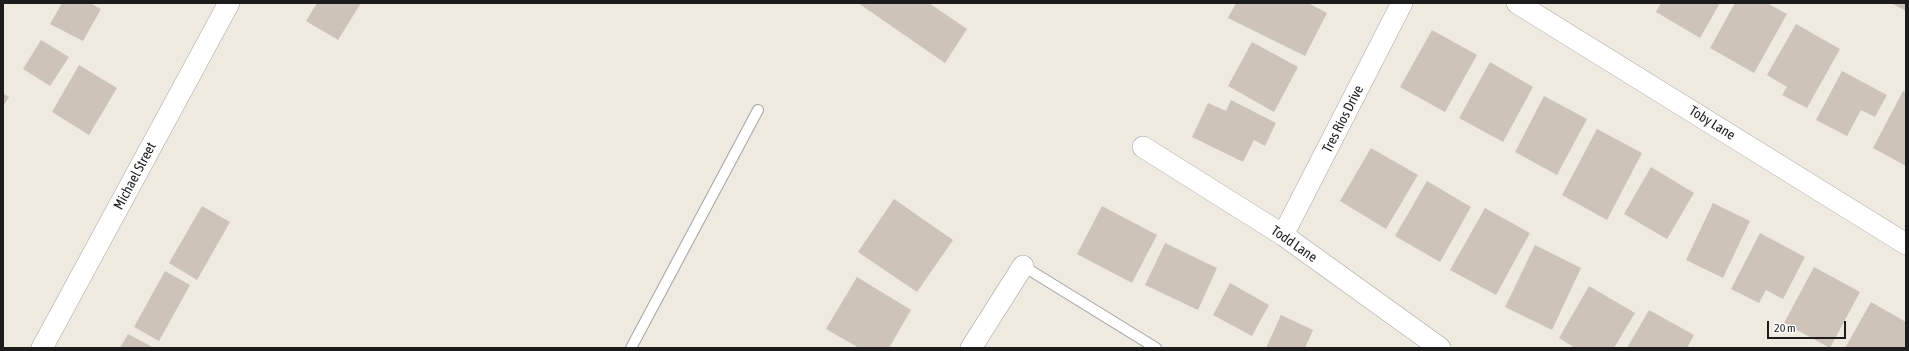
<!DOCTYPE html>
<style>
body{margin:0}
#map{position:relative;width:1909px;height:351px;overflow:hidden;background:#eeeae0;font-family:"Asap Condensed",sans-serif}
canvas{display:block}
.frame{position:absolute;inset:0;border:4px solid #1c1c1c;pointer-events:none}
.scale{position:absolute;left:1767px;top:321px;width:79px;height:18px;box-sizing:border-box;border:2px solid #1c1c1c;border-top:0;padding-left:5px;font-size:12px;line-height:14px;white-space:nowrap;color:#1c1c1c;-webkit-text-stroke:3px #fff;paint-order:stroke}
</style>
<div id="map">
<canvas width="1909" height="351"></canvas>
<div class="frame"></div>
<div class="scale">20 m</div>
</div>
<script>
const ctx = document.querySelector('canvas').getContext('2d');
ctx.lineJoin = 'round';
function fill(path, color) { ctx.fillStyle = color; ctx.fill(path, 'evenodd'); }
function trace(path, color, width, dash) { ctx.strokeStyle = color; ctx.lineWidth = width; ctx.lineCap = dash ? 'butt' : 'round'; ctx.setLineDash(dash || []); ctx.stroke(path); }
function write(font, color, halo, rows, align = 'center') {
  ctx.font = font + ' "Asap Condensed",sans-serif'; ctx.lineWidth = 3; ctx.setLineDash([]); ctx.textBaseline = 'middle'; ctx.strokeStyle = halo; ctx.fillStyle = color; for (const [text, x, y, turn = 0] of rows) {
    ctx.save(); ctx.translate(x, y); ctx.rotate((+turn || 0) * Math.PI / 180); ctx.textAlign = isNaN(turn) ? turn : align; if (halo) ctx.strokeText(text, 0, 0); ctx.fillText(text, 0, 0); ctx.restore();
  }
}
fill(new Path2D(`
 M62,3H90L101,9L83,41L50,24Z
 M317,3H361L338,40L306,21Z
 M858,3H929L967,29L945,63Z
 M1236,3H1308L1327,13L1305,56L1228,18Z
 M1661,3H1720L1700,38L1656,12Z
 M1735,3H1767L1787,14L1754,73L1710,48Z
 M1891,3H1906V11Z
 M1796,24L1840,49L1807,108L1782,95L1787,87L1767,75Z
 M1432,30L1477,55L1445,112L1400,87Z
 M41,40L69,57L50,86L23,69Z
 M1252,42L1298,67L1274,112L1228,86Z
 M1490,62L1533,87L1503,142L1459,118Z
 M79,65L117,88L89,135L52,112Z
 M1842,71L1887,95L1875,117L1861,110L1847,136L1816,120Z
 M1903,91L1906,92V166L1873,148Z
 M3,93L9,97L3,107Z
 M1544,96L1587,119L1557,175L1515,152Z
 M1231,100L1276,123L1265,146L1254,140L1243,162L1192,137L1208,103L1226,111Z
 M1597,129L1642,153L1607,220L1562,195Z
 M1371,148L1418,175L1386,229L1340,201Z
 M1651,167L1694,193L1667,239L1624,214Z
 M1427,181L1471,207L1440,262L1395,236Z
 M894,199L953,240L917,292L858,252Z
 M1713,203L1750,221L1723,278L1686,260Z
 M202,206L230,222L197,280L169,263Z
 M1102,206L1157,235L1132,283L1077,254Z
 M1485,208L1530,233L1496,295L1450,270Z
 M1760,233L1805,257L1783,299L1766,290L1759,303L1731,289Z
 M1165,243L1217,268L1198,310L1145,285Z
 M1535,245L1581,268L1552,330L1505,307Z
 M1814,267L1860,292L1830,348L1784,323Z
 M165,271L190,285L159,341L134,327Z
 M857,277L911,310L889,348H859L826,329Z
 M1230,283L1269,305L1252,336L1213,315Z
 M1589,286L1635,313L1614,348H1575L1559,338Z
 M1871,302L1906,322V344L1904,348H1845Z
 M1649,310L1694,335L1687,348H1627Z
 M1281,315L1313,330L1305,348H1266Z
 M128,334L154,348H120Z`), '#cec3b9');
const lane = new Path2D(`
 M1023,266L1156,348
 M631,348L758,110`);
const street = new Path2D(`
 M1517,3L1906,244
 M1143,147L1283,235L1440,348
 M1283,235L1402,3
 M42,348L229,3
 M971,348L1023,266`);
trace(lane, '#a3a3a3', 12);
trace(street, '#a3a3a3', 22);
trace(lane, '#fff', 10);
trace(street, '#fff', 21);
write('14px', '#1c1c1c', '#fff', [
 ["Tres Rios Drive",1343,119,-63],
 ["Toby Lane",1712,123,32],
 ["Michael Street",135,176,-62],
 ["Todd Lane",1294,244,35]
]);
</script>
